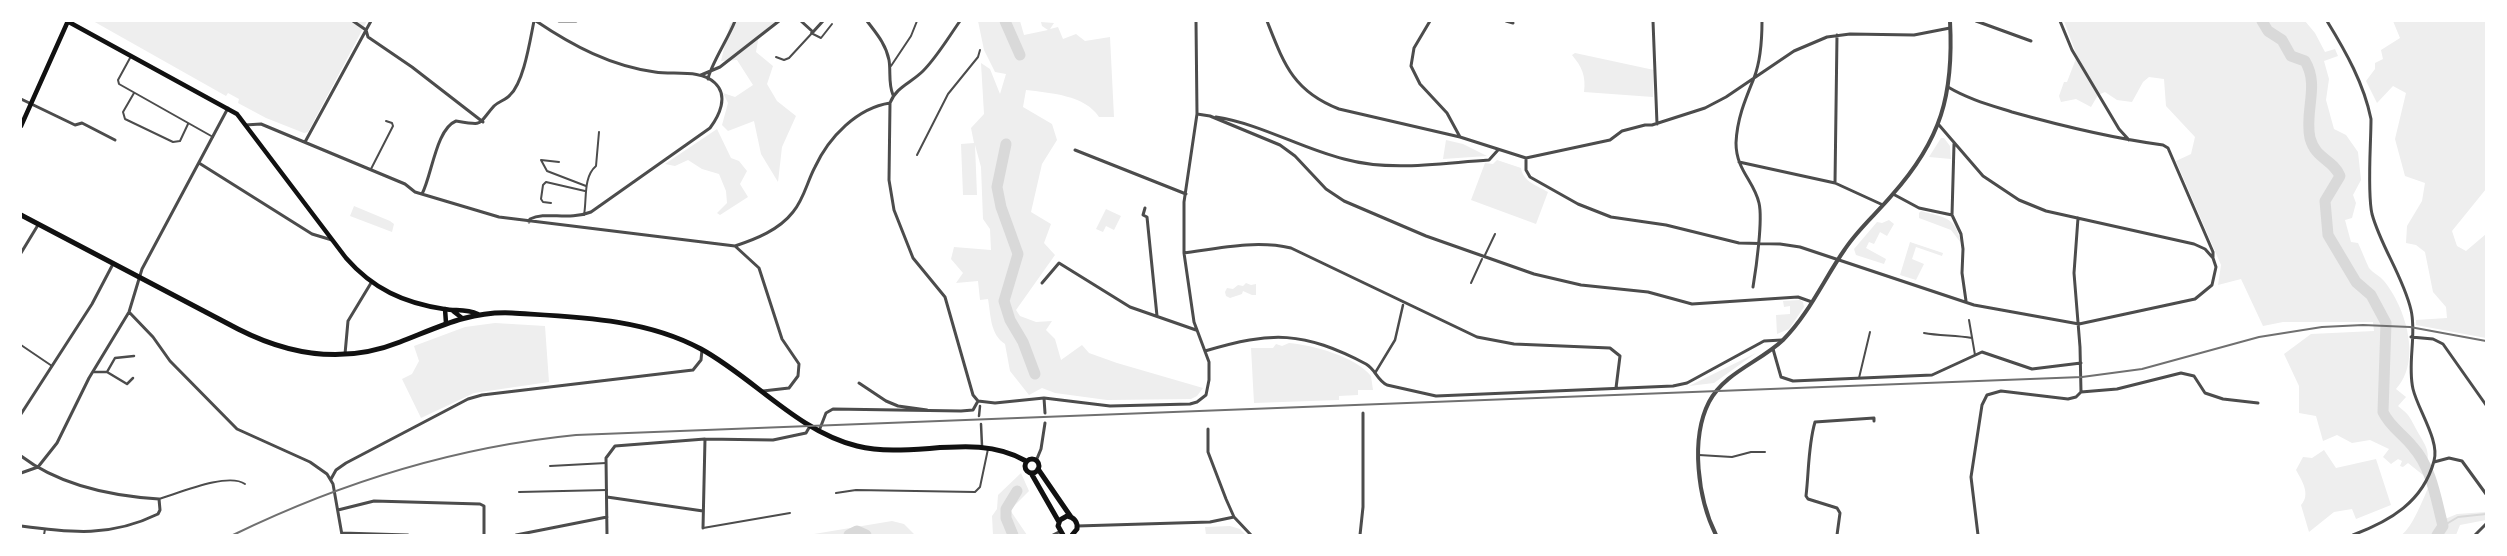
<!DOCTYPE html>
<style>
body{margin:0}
#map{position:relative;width:2507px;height:556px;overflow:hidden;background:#fff;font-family:Inter,sans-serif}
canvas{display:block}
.frame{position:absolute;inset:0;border:22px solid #fff;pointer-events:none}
</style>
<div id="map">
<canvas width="2507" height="556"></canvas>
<div class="frame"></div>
</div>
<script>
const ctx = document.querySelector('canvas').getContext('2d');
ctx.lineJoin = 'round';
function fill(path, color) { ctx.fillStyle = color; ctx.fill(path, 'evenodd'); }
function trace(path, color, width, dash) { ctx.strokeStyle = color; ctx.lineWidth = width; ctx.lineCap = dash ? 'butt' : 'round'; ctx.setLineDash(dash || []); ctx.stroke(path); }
fill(new Path2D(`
 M93,21H367L308,132L304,133L266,118L238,103L239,99L228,93L226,96Z
 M734,21H776L759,35L756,52L773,66L767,84L777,101L796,116L782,147L778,182L761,154L754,121L728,131L722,125L728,103L723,93L735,97L753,85L737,60L721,61L730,24Z
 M978,21H1020L1024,35L1048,30L1042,26L1041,22L1054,23L1050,29L1058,27L1063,39L1076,34L1085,41L1110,37L1114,117H1099C1085,95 1050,93 1026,90L1023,107L1052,124L1057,140L1042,164L1031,212L1051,224L1044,243L1055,255L1016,310L1020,316L1036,322L1052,321L1046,330L1055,339L1061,360L1082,345L1089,353L1117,363L1203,388L1197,396L1191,399L1107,400L1055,393L1042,388L1029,395L1010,371L1005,344C990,334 991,316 988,299L980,300L978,281L956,283L963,273L951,259L954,247L991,250L990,229L983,219L981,167L975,145L977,195H963L961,144L974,143L971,128L984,114L981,63L990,69L1000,94L1006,74L995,72L984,50Z
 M2064,21H2305L2315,33L2325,52L2335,49L2338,56L2324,61L2329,79L2326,100L2334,129L2346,135L2358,152L2361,180L2353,195L2356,203L2352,218L2345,220L2351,242L2358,243C2362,251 2365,260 2369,268C2373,273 2380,276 2384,281C2406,308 2422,361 2396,389L2406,397L2398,406C2408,414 2409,415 2415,427C2426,448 2433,450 2423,475L2408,463L2403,467L2400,466L2402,461L2398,459L2391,464L2383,457L2389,449L2370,440L2352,443L2337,435L2323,441L2316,416L2299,413V386L2284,354L2311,334L2374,331L2373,322H2283L2263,326L2241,279L2218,285L2221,265L2176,161L2191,154L2195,137L2166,106L2164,79L2149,77L2143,82L2132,102L2117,100L2105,92L2098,95L2091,107L2076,99L2061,102L2059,96L2064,82H2067L2077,56Z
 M2393,21H2486V189L2452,231L2457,246L2466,251L2486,234V338L2416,325V320L2447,318L2446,307L2433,292L2425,252L2416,245L2406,243L2407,226L2422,201L2425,183L2405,176L2395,139L2406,93L2393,86L2377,103L2366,81L2375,69V63L2383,59L2381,50L2400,38Z
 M1575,53L1654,70L1653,97L1584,92C1586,76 1582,67 1572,55Z
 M717,129L731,158L739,161L747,171L740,184L748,197L720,215L717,213L727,203L726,191L719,174L702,169L688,160L675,166L665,164Z
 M1941,138H1944L1950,146L1951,159L1929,157Z
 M1446,140L1463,144L1487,156L1443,159Z
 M1497,160L1521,168C1523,182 1538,186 1548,192L1536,224L1471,200L1485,163L1493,164Z
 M354,206L390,221L394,224L392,232L350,216Z
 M1106,209L1121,216L1114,230L1106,226L1103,232L1096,229Z
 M1921,211C1945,218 1955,216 1961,243L1951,230L1919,218V213Z
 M1889,220L1894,224L1887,236L1880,232L1874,244L1869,242L1866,248L1886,259L1884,264L1856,255L1854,249L1877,222L1882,223Z
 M1910,242L1943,253L1942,256L1916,247L1912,259L1924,264L1916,280L1900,275Z
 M1246,283L1251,285L1256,284V295H1252L1243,291L1242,294L1230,298L1226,296L1225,292L1227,288L1233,289L1238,285L1243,286Z
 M1800,300L1803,302L1804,307L1789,329L1777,334L1776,315L1790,314V306L1784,307L1783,301Z
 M495,323L545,326L549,382L474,393L421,418L402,379L412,374L419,361L414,346L465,327Z
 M1289,343C1313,345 1356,357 1371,376L1373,390H1358V395L1339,396V400L1254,403L1251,348H1273L1276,344L1282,346Z
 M1756,353L1714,383L1689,386Z
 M2324,450L2336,468L2376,459L2391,505L2356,519L2352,509L2334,512L2309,532L2301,505C2311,494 2302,481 2296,470L2303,457L2312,458Z
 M1021,473L1029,491L1010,510L1027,535H993L992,516L997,509L998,495Z
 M2434,480L2445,519L2457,514L2486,512V520L2460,525L2456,535H2401C2413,528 2425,494 2431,481Z
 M892,521L904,524L915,535H808Z
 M1230,526L1240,529L1246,535H1206L1205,527Z`), '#eee');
trace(new Path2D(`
 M2443,526L2458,517L2486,514`), '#d9d9d9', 2);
trace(new Path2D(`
 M1005,21L1020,55
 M2262,21L2268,31L2282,40L2291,56L2305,61C2320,86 2304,111 2310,138C2316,160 2332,158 2340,176L2325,201L2328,235L2356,282L2371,295L2386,323L2383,412C2390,427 2403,434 2413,447C2432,468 2436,500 2443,526L2437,535
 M1006,144L997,187L1001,207L1018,254L1004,301L1010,320L1023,342L1035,374
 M849,535L857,531L866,535
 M1013,535L1006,518V509L1017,491`), '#d9d9d9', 11);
trace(new Path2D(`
 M811,33L821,38L832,24
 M776,57L784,60L789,58L813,32
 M130,58L118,80L119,84L213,137
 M891,66L911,36L917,21
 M134,93L123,112L125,119L173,142L180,141L188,124
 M917,155L948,94L978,57L980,50
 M559,162L541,160L547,171L586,186
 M371,169L393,126L392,123L386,121
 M551,203L543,202L541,199L543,185L546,182L585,191
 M584,215C587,199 583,177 596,166L599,132
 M1485,255L1495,234
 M1471,283L1482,259
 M1969,320L1975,355
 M1924,333C1940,336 1955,335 1972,338
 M21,345L52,366
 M1859,378L1870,332
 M1699,455L1732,457L1751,452H1765
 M550,466L606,463
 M519,492L607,490
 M836,493L856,490L975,492L980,487L988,449
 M159,499C179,493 228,472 245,484
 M703,528L790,513
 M44,535L45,529`), '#4c4c4c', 2);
trace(new Path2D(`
 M94,372H107L127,384L133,378
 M107,372L115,358L134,356
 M1375,373L1395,340L1403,305
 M979,416L980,406
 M981,424L982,446`), '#4c4c4c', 2.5);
trace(new Path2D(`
 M353,21L366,30L368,37L412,67L483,122
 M559,21H576
 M801,21L813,32L823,21
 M867,21C876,33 886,44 889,60C891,72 888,83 893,95
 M960,21C948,38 937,57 923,71C911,83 896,87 890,103L889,180L894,210L913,258L945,297L973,395L978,401L995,403L1044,398L1110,406L1190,404L1197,402L1206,395L1209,380V362L1194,322L1184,253V202L1197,114L1196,21
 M1267,21C1284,64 1293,91 1339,109L1460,137L1526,158L1610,140L1622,131L1645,125H1652L1705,108L1726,97L1794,51L1827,37L1850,34L1914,35L1950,28
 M1430,21L1414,48L1411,66L1420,84L1447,113L1460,137
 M1506,21L1513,23
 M1653,21L1657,124
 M1976,21L2031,41
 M2060,21L2072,50L2119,129L2129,140
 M2327,21C2346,52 2364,84 2371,119C2371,144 2367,192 2372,214C2381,247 2403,276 2411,310C2417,335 2407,363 2413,389C2418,410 2440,441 2434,461C2423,502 2390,521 2353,535
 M1837,35L1835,183L1883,205
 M701,75L720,67L779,21
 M708,79C710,66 729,37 735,21
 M1948,87C1968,99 1990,105 2012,112C2062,126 2111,138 2163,145L2168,148L2213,252V257
 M21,99L75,125L82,123L115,140
 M1197,114L1210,116
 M1210,116L1280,145L1295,156L1326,189L1344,201L1426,236L1534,274L1581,285L1648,292L1692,304L1798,297L1812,302
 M1216,117C1261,124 1300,148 1344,159C1391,172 1441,163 1489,160L1498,150
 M245,125L261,124L405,184L415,192L499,217L735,246C756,239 779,230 793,212C804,199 807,182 815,167C829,137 857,108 890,103
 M305,142L371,21
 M1954,144L1952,215L1961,234L1963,249L1962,273L1966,301
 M1075,150L1186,194
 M1526,158V170L1530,177L1578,204L1611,217L1666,225L1739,243L1780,244L1800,247L1974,305L2079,324L2195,299L2212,285L2216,267L2213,258L2205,249L2194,244L2046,211L2019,200L1983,176L1939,125
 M1739,162L1835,183
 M199,163L312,234L332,240
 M422,194C432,175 436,129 456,121C485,126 477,125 494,106C499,101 506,100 510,95C524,82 530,40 534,21
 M1893,194L1919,208L1952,215
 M1145,208L1143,215L1147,217L1157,316
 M529,222L530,219C546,211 568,221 591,212L710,128C719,116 729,96 715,83C701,69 673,75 655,72C611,66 573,46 536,21
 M735,246L759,268L782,339L799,364L798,376L789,388L763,391
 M21,253L38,225
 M1184,253C1220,248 1256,240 1291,248L1477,337L1514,344L1610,348L1620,356L1616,388
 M1042,283L1059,263L1130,307L1196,330
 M1753,287C1756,269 1763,220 1759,203C1754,181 1736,170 1736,143C1737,119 1745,100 1754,78C1761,60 1762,40 1762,21
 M129,312L153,337L170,361L237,429L310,462L327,474L333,484L342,535
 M2411,337L2433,339L2443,344L2486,405
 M1773,349L1781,377L1793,381L1932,375L1982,352L2032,369L2081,363
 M1205,351C1272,331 1303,331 1366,364C1376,370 1377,380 1387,385L1436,396L1673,386L1687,383L1764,341L1782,340
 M345,354L348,321L371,283
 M859,383L886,401L898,406L927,410
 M2081,392L2117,389L2181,373L2194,376L2205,393L2223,399L2258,403
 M1044,398L1045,413
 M21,414L92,304L113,264
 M1208,429V452L1226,499L1234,517L1251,535
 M819,431L826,413L833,409L961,411L973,410L978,401
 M21,456C59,485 112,496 159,499L160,510L158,514C111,537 72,533 21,526
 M1036,461L1041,449L1045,423
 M2434,462L2449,458L2462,461L2486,494
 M21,473L38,467L57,443L89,378L129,312L142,269L228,108
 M331,479L336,470L346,463L468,399L482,395L693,370L701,360L702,350
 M607,497L703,511
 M338,510L374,501L480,504L484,506V535
 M1077,526L1210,522L1234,517
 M703,528L705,439
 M342,533L408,535
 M516,535L607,517
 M607,535L606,458L615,446L705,439L773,440L806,433L810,426
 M1053,535L1059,532
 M1360,535L1363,507V413
 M1837,535L1840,513L1837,508L1808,499L1806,496C1809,471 1808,446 1815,422L1874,418V421
 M1978,535L1971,477L1982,405L1987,395L2001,391L2068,399L2076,397L2081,392L2080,347L2074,273L2078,218
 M2475,535L2486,524`), '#4c4c4c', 3);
trace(new Path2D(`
 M1716,535C1698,499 1690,439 1709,402C1725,372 1760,362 1783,340C1809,314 1824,279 1845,249C1858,229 1877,213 1892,195C1941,140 1954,95 1950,21`), '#4c4c4c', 4);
trace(new Path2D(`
 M67,21L237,114L346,258C373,289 404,303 444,309C456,311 466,309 478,314
 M21,126L68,21
 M445,309L446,323
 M453,311L462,318`), '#111', 4.5);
trace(new Path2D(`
 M21,215L238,329C289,355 345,364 400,342C439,327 469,311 512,313C575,317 644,318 701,349C754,378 797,431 857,446C913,460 974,431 1026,461
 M1025 466a7 7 0 1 1 14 0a7 7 0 1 1-14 0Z
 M1038,469L1071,517
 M1031,473L1059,522
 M1063,535L1058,526L1060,520L1067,516C1074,517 1078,522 1077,529L1072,535`), '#111', 5);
trace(new Path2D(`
 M233,535C342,482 455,447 576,435L2082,377L2142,369L2259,337L2322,327L2363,325L2410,327L2486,341`), '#707070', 2);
</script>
